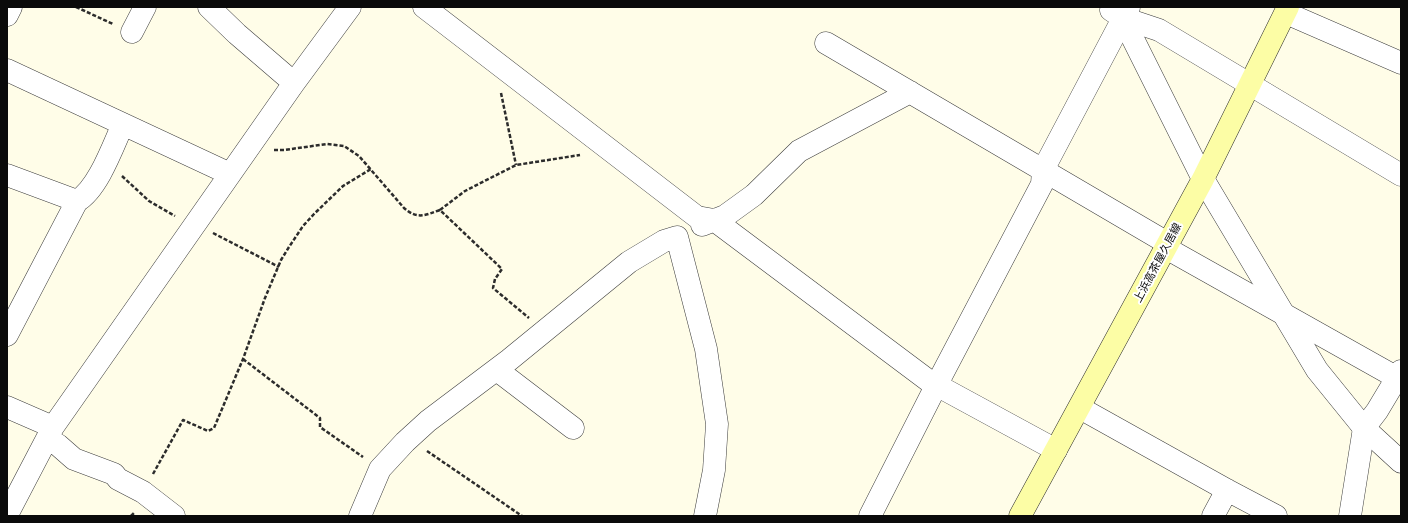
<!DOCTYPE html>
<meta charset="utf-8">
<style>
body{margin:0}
#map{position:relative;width:1408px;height:523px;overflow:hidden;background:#fffde8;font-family:Merriweather,serif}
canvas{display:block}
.frame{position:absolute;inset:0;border:8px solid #0a0a0a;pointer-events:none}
</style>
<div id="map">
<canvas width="1408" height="523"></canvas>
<div class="frame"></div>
</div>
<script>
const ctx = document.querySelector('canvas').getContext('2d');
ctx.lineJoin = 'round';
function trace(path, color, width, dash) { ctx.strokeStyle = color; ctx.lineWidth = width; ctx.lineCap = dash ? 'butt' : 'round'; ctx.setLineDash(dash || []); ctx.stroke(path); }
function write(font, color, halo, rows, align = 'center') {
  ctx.font = font + ' Merriweather,"Noto Sans JP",serif'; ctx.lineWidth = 4; ctx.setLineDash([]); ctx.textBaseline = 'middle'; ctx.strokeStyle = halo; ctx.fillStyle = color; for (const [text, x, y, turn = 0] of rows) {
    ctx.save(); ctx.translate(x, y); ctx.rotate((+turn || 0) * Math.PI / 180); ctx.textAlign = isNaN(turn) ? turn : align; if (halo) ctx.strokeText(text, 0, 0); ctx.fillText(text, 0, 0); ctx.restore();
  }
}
const minor = new Path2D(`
 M209,7L237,34L294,83
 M424,7L697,217L714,220L929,381L1056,450
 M1111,10L1123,18L1159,30L1401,175
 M1286,13L1401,63
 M7,15L11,7
 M132,32L145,7
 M826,43L1169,244
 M7,70L230,174
 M7,175L77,201
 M702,225L725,216L754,195L799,151L910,92
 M1166,248L1401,380
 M7,335L77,201C98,189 113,146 123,124
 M497,370L573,428
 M7,407L53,427
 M1080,408L1227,490L1276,516
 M48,439L58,445L74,459L114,474L118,479L143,492L174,516
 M7,515L53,427L294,83L350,7
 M360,516L380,469L405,442L428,421L509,360L629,262L664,241L677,237L706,349L717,424L714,470L705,516
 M870,516L937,384L1042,184L1043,170L1129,7
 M1213,516L1227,490
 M1350,516L1364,428L1377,411L1401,371`);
const tertiary = new Path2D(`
 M1117,7L1203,179L1317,370L1364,428L1401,462`);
const secondary = new Path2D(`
 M1020,516L1203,179L1288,7`);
trace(minor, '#3d3d3d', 23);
trace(tertiary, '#3d3d3d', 23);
trace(secondary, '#2c2c2c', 23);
trace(new Path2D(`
 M76,7L113,24
 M501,93L516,165
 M274,150H284L327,144L344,146L359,156L404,208C418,220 425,215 440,210L502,269L495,279L493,288L529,318
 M122,176L149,201L175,216
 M440,210L465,191L516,165L580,155
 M213,233L279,267
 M243,359L320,418V427L363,457
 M427,451L522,516
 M153,474L183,420L208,431L214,428L243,359L265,298L281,260L289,247L303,226L314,214L343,186L371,169
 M131,516L135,512`), '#2c2c2c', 2.5, [4, 2]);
trace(minor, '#fff', 22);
trace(tertiary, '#fff', 22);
trace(secondary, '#fcfda5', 22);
write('11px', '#0a0a0a', '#fff', [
 ["上浜高茶屋久居線",1158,263,-62]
]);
</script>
